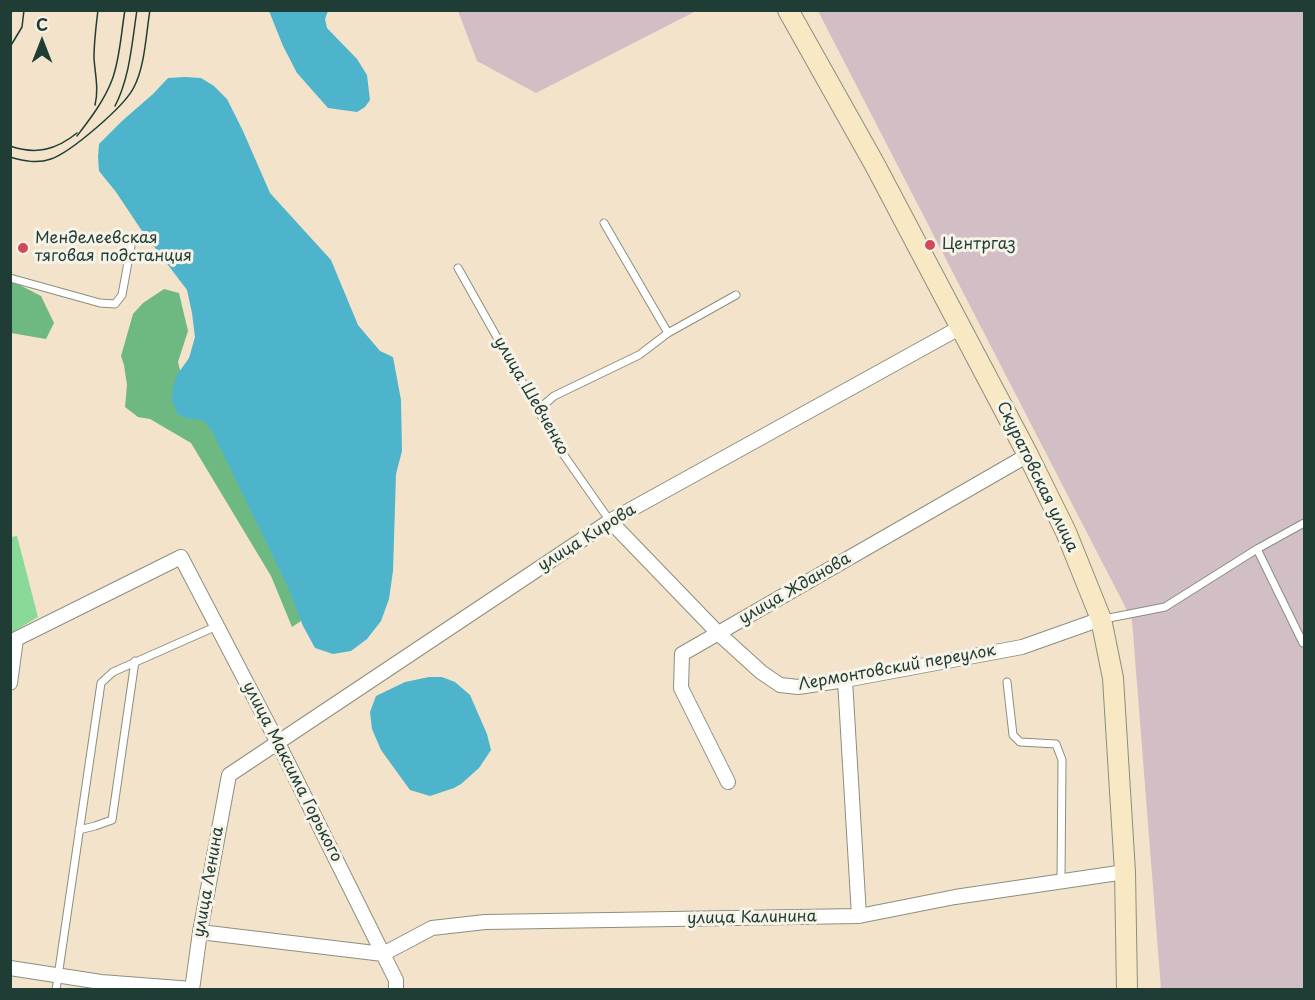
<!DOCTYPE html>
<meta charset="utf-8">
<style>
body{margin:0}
#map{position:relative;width:1315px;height:1000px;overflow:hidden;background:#f3e3ca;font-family:"Playpen Sans",sans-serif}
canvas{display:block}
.frame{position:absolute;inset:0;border:12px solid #1f3d34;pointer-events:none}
.north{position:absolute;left:12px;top:12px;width:60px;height:60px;-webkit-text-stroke:4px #f7f3e8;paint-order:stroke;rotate:0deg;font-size:16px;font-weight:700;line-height:24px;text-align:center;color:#1f3d34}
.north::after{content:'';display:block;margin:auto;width:21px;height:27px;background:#1f3d34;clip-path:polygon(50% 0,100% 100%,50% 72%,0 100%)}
</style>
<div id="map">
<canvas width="1315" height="1000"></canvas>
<div class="frame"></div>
<div class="north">С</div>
</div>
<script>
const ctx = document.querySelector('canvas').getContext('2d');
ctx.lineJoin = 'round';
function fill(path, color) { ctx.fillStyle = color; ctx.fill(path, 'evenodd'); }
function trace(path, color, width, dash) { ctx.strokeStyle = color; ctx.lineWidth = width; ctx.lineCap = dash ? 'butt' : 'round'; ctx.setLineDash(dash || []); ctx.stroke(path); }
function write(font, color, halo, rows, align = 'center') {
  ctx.font = font + ' "Playpen Sans",sans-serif'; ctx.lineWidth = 6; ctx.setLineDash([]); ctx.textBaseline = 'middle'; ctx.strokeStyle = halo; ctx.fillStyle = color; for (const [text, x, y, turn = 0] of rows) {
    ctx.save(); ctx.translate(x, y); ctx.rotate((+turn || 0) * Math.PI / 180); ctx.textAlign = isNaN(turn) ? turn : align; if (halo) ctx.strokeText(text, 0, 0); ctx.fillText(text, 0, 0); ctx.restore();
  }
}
fill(new Path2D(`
 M458,11H696L536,93L477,61Z
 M818,11H1304V989H1161L1132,620Z`), '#d2bec5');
fill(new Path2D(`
 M17,536L38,617L11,633V537Z`), '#89d999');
fill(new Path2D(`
 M10,280L41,296L54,323L46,339L11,333Z
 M164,289L179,293L188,331L178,362L183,382L204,396L307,617L292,627L271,576L191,443L150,419L138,417L125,407L127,385L124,365L121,356L133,314L143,303Z`), '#6eb981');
fill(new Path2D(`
 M269,11H328L325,19L327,28L357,59L367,75L370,100L365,107L357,112L328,108L297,73L283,46Z
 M185,77L201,78L214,86L227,99L243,131L270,193L331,260L358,325L380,351L393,357L401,400L402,451L396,474L393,571L389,599L381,621L367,639L351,651L333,654L315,648L303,626L288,587L212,431L203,420L190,419L178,415L172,400L173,386L179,372L189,358L195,337L192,313L187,290L140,228L116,192L99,171L98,157L99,144L122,121L153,94L168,78Z
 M429,677H442L455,682L470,695L487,734L491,750L479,768L461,784L454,788L430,796L410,790L381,750L372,729L370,712L376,696L405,682Z`), '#4db4cc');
const lane = new Path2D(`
 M604,223L668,333
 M458,268L561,451L610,521
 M10,278L100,303L115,304L122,295L131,246
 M539,409L554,396L639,355L668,333L736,295
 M1257,549L1303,643H1304
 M1104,619L1165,607L1257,549L1304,523
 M1007,682L1013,735L1020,742L1056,744L1062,760L1061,881
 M79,830L95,826L112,820L135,661
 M56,990L101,683L113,672L217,626`);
const street = new Path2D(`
 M610,521L718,633L761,672L780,685L798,687L845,680L1022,647L1101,619
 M845,680L859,916
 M10,683L16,639L181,557L278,743L383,954L396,980V990
 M728,782L681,688L682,654L1028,455
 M200,932L383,954
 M383,954L432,928L485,922L859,916L955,897L1125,872
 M10,968L101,982L192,989
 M192,990L200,932L229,775L610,521L961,327`);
const secondary = new Path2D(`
 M788,10L875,165L1028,455L1066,532L1101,619L1113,678L1125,872L1127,990`);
trace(lane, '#89907f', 9);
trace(street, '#89907f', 16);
trace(secondary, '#89907f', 22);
trace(lane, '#fff', 7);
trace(street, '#fff', 14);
trace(secondary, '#f8e8c3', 20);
trace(new Path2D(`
 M10,18L12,10
 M10,47L22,27L24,10
 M95,105C99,89 95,74 94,58C94,42 96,26 98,10
 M115,106C130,77 132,42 137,10
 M77,136C90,119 104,101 112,80C120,59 121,33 125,10
 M10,146C36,155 56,150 77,133
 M10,157C24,161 37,164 51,159C71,152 125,106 134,87C145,66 146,34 150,10`), '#1f3d34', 1.5);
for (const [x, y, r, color] of [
 [930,245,6,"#d1495b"],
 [23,248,6,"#d1495b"]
]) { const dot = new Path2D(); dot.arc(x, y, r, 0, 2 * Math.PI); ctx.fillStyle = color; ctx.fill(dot); trace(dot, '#f7f3e8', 2); }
write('16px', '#1f3d34', '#f7f3e8', [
 ["Менделеевская",35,239],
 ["тяговая подстанция",35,257],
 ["Центргаз",942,245]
], 'left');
write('16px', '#1f3d34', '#f7f3e8', [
 ["улица Шевченко",531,396,60],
 ["Скуратовская улица",1037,477,64],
 ["улица Кирова",587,538,-32],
 ["улица Жданова",795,589,-30],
 ["Лермонтовский переулок",897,668,-10],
 ["улица Максима Горького",292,772,63],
 ["улица Ленина",209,882,-80],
 ["улица Калинина",752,918,-1]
]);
</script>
